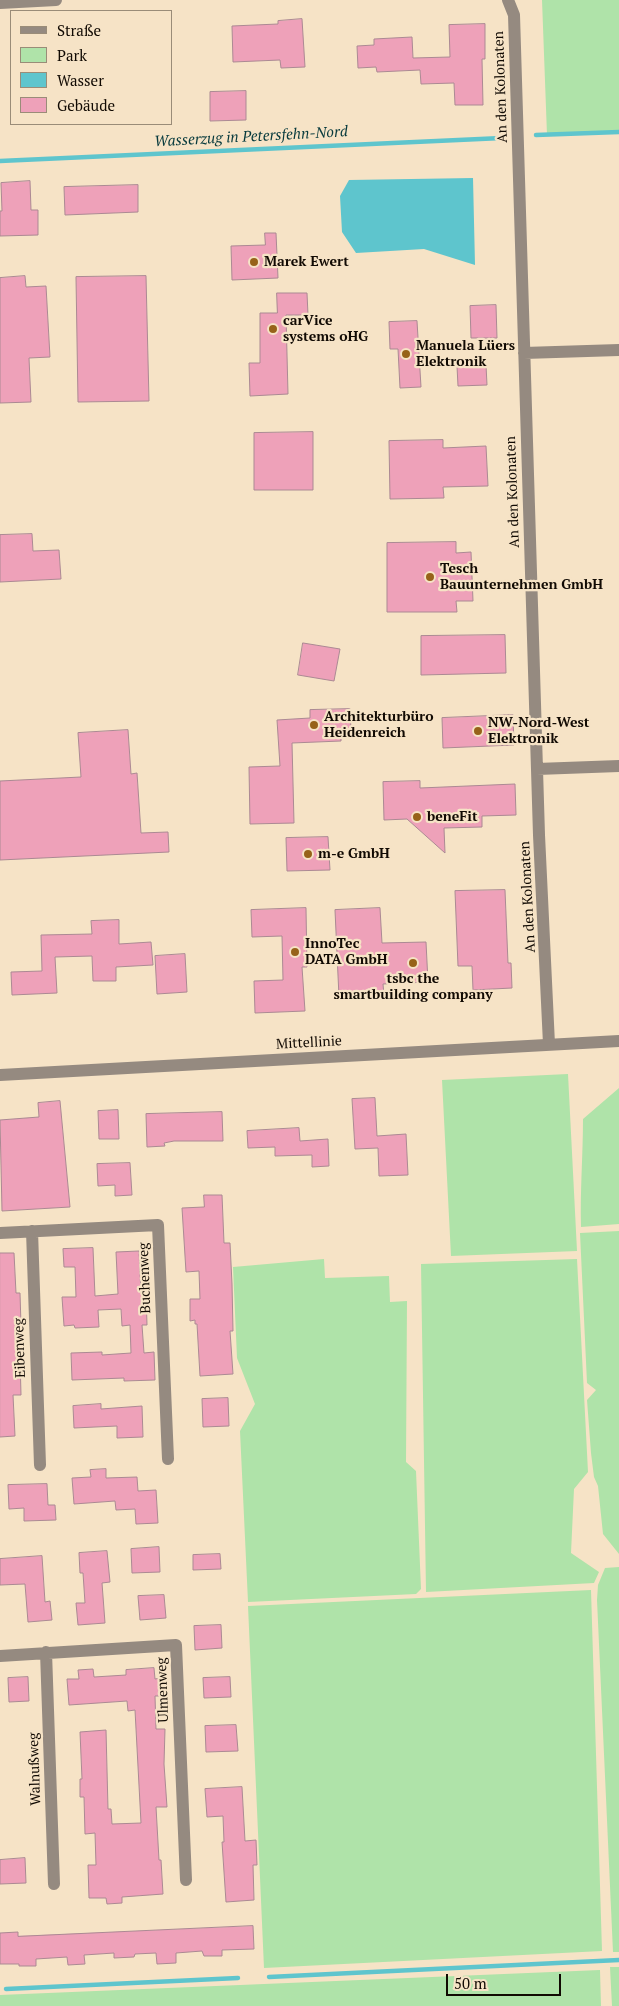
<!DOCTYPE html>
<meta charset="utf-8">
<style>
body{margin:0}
#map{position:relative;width:619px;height:2006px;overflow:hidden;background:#f6e3c6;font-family:"PT Serif",serif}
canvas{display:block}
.legend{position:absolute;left:10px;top:10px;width:162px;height:115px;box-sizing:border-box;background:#f6e3c6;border:1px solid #9a8c78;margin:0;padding:6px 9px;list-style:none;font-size:15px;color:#110a03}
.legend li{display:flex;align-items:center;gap:10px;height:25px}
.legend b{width:25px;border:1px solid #9a8c78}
.scale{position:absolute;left:446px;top:1974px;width:115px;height:22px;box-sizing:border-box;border:2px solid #110a03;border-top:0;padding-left:6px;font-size:15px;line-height:18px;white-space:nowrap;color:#110a03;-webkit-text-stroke:4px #f6e3c6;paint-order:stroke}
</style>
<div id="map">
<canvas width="619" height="2006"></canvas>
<ul class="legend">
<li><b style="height:6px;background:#958a80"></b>Straße</li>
<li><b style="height:14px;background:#afe3a9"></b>Park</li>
<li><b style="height:14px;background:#5ec5cd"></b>Wasser</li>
<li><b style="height:14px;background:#eea1b9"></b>Gebäude</li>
</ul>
<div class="scale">50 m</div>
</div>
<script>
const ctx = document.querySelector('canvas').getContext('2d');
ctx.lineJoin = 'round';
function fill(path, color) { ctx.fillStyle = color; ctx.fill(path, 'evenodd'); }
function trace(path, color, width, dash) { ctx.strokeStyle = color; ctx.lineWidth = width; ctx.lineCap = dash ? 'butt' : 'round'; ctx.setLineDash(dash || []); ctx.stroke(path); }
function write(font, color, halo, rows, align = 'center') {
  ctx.font = font + ' "PT Serif",serif'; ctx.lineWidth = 4.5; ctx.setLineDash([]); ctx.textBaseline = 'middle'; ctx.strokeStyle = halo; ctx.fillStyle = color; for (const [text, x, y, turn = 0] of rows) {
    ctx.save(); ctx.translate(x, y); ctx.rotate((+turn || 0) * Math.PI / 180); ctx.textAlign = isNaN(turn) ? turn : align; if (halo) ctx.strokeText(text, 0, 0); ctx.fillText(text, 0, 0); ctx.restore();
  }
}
fill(new Path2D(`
 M542,0H619V132L547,135Z
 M568,1074L577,1251L451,1256L442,1080Z
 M619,1088V1224L581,1227C580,1191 583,1155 583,1119Z
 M619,1231V1554L603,1534L598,1486L594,1477L591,1453L587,1400L596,1390L587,1383L580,1233Z
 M324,1259L325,1278L389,1276L390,1302L407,1301L406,1462L416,1471L421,1589L416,1594L248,1602L240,1431L255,1404L237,1358L233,1267Z
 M577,1259L588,1472L574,1489L571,1553L599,1572L594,1583L426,1592L421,1264Z
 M619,1567V1952H613L597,1600L598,1585L605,1568Z
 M591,1590L602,1951L264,1968L248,1606Z
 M610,1967H619V2006H612Z
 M600,1970L601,2006H0V1995Z`), '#afe3a9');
fill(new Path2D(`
 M473,178L475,265L424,249L356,253L342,232L340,196L349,180Z`), '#5ec5cd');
trace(new Path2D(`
 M536,135L619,132
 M0,161L502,138
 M269,1977L619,1960
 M6,1989L238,1978`), '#5ec5cd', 4.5);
const building = new Path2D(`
 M302,19L305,67L281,68L280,60L233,62L232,26L278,24V21Z
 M485,24V59H482L483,105H455L454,83L421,84L420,70L377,72L376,67L358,68L357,46L374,45V39L412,37L413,58L450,57L449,25Z
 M246,91V120L210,121V92Z
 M30,181L31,210H38V235L0,236V211H2L1,183Z
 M138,185V212L65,215L64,187Z
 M265,233H276L278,278L232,280L231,246L265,245Z
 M25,276L26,287L46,286L50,357L29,358L31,402L0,403V278Z
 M146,276L149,401L78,402L76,277Z
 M277,293H307L308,315H286L288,394L250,396L249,363H260V313H277Z
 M496,305L497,338H471L470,306Z
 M417,321L421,387L400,388L398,349H390L389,322Z
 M486,365L487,385L458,386L457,366Z
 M313,432V490H254V433Z
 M443,440V448L486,446L488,486L443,487L444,498L390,499L389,441Z
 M32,534L33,551L59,550L61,579L0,582V535Z
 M456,542V553L471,552L473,601H456L457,612H387V543Z
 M505,635L506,673L421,675V636Z
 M303,643L340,649L334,681L298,675Z
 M350,709L351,730L341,731V741L292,743L294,823L250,824L249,767L280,766L277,720L310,718V710Z
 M513,715L514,745L443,748L442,718Z
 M128,730L131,774L137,773L141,833L168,832L169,852L0,860V781L81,777L78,733Z
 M420,781V788L515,784L516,815L482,816V827L444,828L445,853L407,819L384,820L383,782Z
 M328,837L330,870L287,871L286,838Z
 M505,890L508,963H511L512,988L473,990L472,966H458L455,891Z
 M306,908L307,967H302L305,1011L255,1013L254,981L283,980L282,936L252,937L251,910Z
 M380,908L382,943L426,942L428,982L383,984L384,995L339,997L335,910Z
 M119,920V944L151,942L153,965L116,967V981H93L92,956L55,957L57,993L12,995L11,972L42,971L41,935L92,934L91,921Z
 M185,954L187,992L157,994L155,956Z
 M375,1098L377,1136L406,1134L408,1175L379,1176L378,1148L355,1149L352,1099Z
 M60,1101L70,1207L2,1211L0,1120L39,1117L38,1103Z
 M118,1110L119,1139H99L98,1111Z
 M222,1112L223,1141H174L164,1143L165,1146L147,1147L146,1114Z
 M299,1128L300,1141L328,1139L329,1166L312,1167V1155L275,1156V1147L248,1148L247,1131Z
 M130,1163L132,1195L115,1196V1185L98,1186L97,1164Z
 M204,1195H222L224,1243H230L232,1284L233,1331H230L233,1374L200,1376L197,1324H195V1320L190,1321V1299H200L199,1271L186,1272L182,1208L204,1207Z
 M93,1248L95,1296L118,1294L116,1252L139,1251L141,1293H146L147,1325H142L144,1353L154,1352L155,1380L124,1381V1378L72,1380L71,1353L102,1352V1355L131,1353L130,1325L122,1326L121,1309L98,1310L99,1327L75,1328L74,1325L64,1326L62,1297H76L75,1267H64L63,1249Z
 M0,1253H14L16,1293H20L22,1358H20L21,1395H13L15,1436L0,1437Z
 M228,1398L229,1426L203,1427L202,1399Z
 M101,1404V1409L142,1406L143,1437L117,1438V1426L74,1428L73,1406Z
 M106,1469V1478L137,1477L138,1491L156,1490L158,1523L136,1524L135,1509L116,1510L115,1501L74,1504L72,1478L91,1477L90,1470Z
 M47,1484L48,1505H55L56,1520L24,1521V1508L9,1509L8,1485Z
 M159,1547L160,1572L132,1573L131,1549Z
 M107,1551L110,1582L102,1583L105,1623L78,1625L76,1603H85L83,1573H80L79,1553Z
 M220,1554L221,1569L193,1570V1555Z
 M42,1556L45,1602L50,1601L52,1620L28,1622L25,1584L0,1585V1559Z
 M164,1595L166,1618L140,1620L138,1596Z
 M221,1625L222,1648L195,1650L194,1626Z
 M154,1668L155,1679L161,1678L162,1696H155L156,1729H165L164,1764L167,1807H156L159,1860H161L163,1894L122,1897V1903L107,1904L106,1898H89L88,1865H96L95,1833L85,1834L84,1797H80V1779H82L80,1732L106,1730L108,1809H111L112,1824L141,1823L135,1710L128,1711L127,1701L69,1705L67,1679H79L78,1670L93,1669L94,1677L126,1675V1670Z
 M28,1677L29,1701L9,1702L8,1678Z
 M230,1677L231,1697L204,1698L203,1678Z
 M236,1725L238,1751L206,1752L205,1726Z
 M242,1787L245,1841L256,1840L257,1865H253L254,1900L226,1902L222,1842H224L223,1816L207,1817L205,1789Z
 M25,1858L26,1883L0,1884V1860Z
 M253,1926L254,1949L222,1950V1956H204L202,1951L176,1953V1963L157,1964L156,1953L135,1954L134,1957L114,1958V1953L84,1955L85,1964L68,1965L67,1957L36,1959V1966H19V1964H0V1933L18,1932V1936Z`);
fill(building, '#eea1b9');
trace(building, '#ab8993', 1);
trace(new Path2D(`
 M508,0L514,15L539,835L549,1044
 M0,3L56,0
 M524,353L619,350
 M537,769L619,766
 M32,1231L40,1465
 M0,1233L158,1225L168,1459
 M46,1652L54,1884
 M0,1656L176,1645L186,1880`), '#958a80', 12);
trace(new Path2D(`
 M0,1075L619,1041`), '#958a80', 12);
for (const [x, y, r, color] of [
 [254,262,5,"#976219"],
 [273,329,5,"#976219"],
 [406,354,5,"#976219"],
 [430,577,5,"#976219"],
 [314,725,5,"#976219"],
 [478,731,5,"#976219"],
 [417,817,5,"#976219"],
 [308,854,5,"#976219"],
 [295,952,5,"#976219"],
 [413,963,5,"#976219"]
]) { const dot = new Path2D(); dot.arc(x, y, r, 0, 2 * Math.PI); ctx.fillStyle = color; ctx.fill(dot); trace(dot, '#f6e3c6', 2); }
write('14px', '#110a03', '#f6e3c6', [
 ["An den Kolonaten",501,87,-92],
 ["An den Kolonaten",513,492,-92],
 ["An den Kolonaten",528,897,-93],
 ["Mittellinie",309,1043,-3],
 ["Buchenweg",145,1278,-92],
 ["Eibenweg",20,1348,-92],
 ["Ulmenweg",163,1690,-92],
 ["Walnußweg",35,1769,-92]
]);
write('bold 14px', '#110a03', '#f6e3c6', [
 ["Marek Ewert",264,262],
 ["carVice",283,321],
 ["systems oHG",283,337],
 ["Manuela Lüers",416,346],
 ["Elektronik",416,362],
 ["Tesch",440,569],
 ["Bauunternehmen GmbH",440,585],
 ["Architekturbüro",324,717],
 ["Heidenreich",324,733],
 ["NW-Nord-West",488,723],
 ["Elektronik",488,739],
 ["beneFit",427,817],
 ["m-e GmbH",318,854],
 ["InnoTec",305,944],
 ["DATA GmbH",305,960],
 ["tsbc the",413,979,"center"],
 ["smartbuilding company",413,995,"center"]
], 'left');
write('italic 15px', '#073a3d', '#f6e3c6', [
 ["Wasserzug in Petersfehn-Nord",251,137,-3]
]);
</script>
